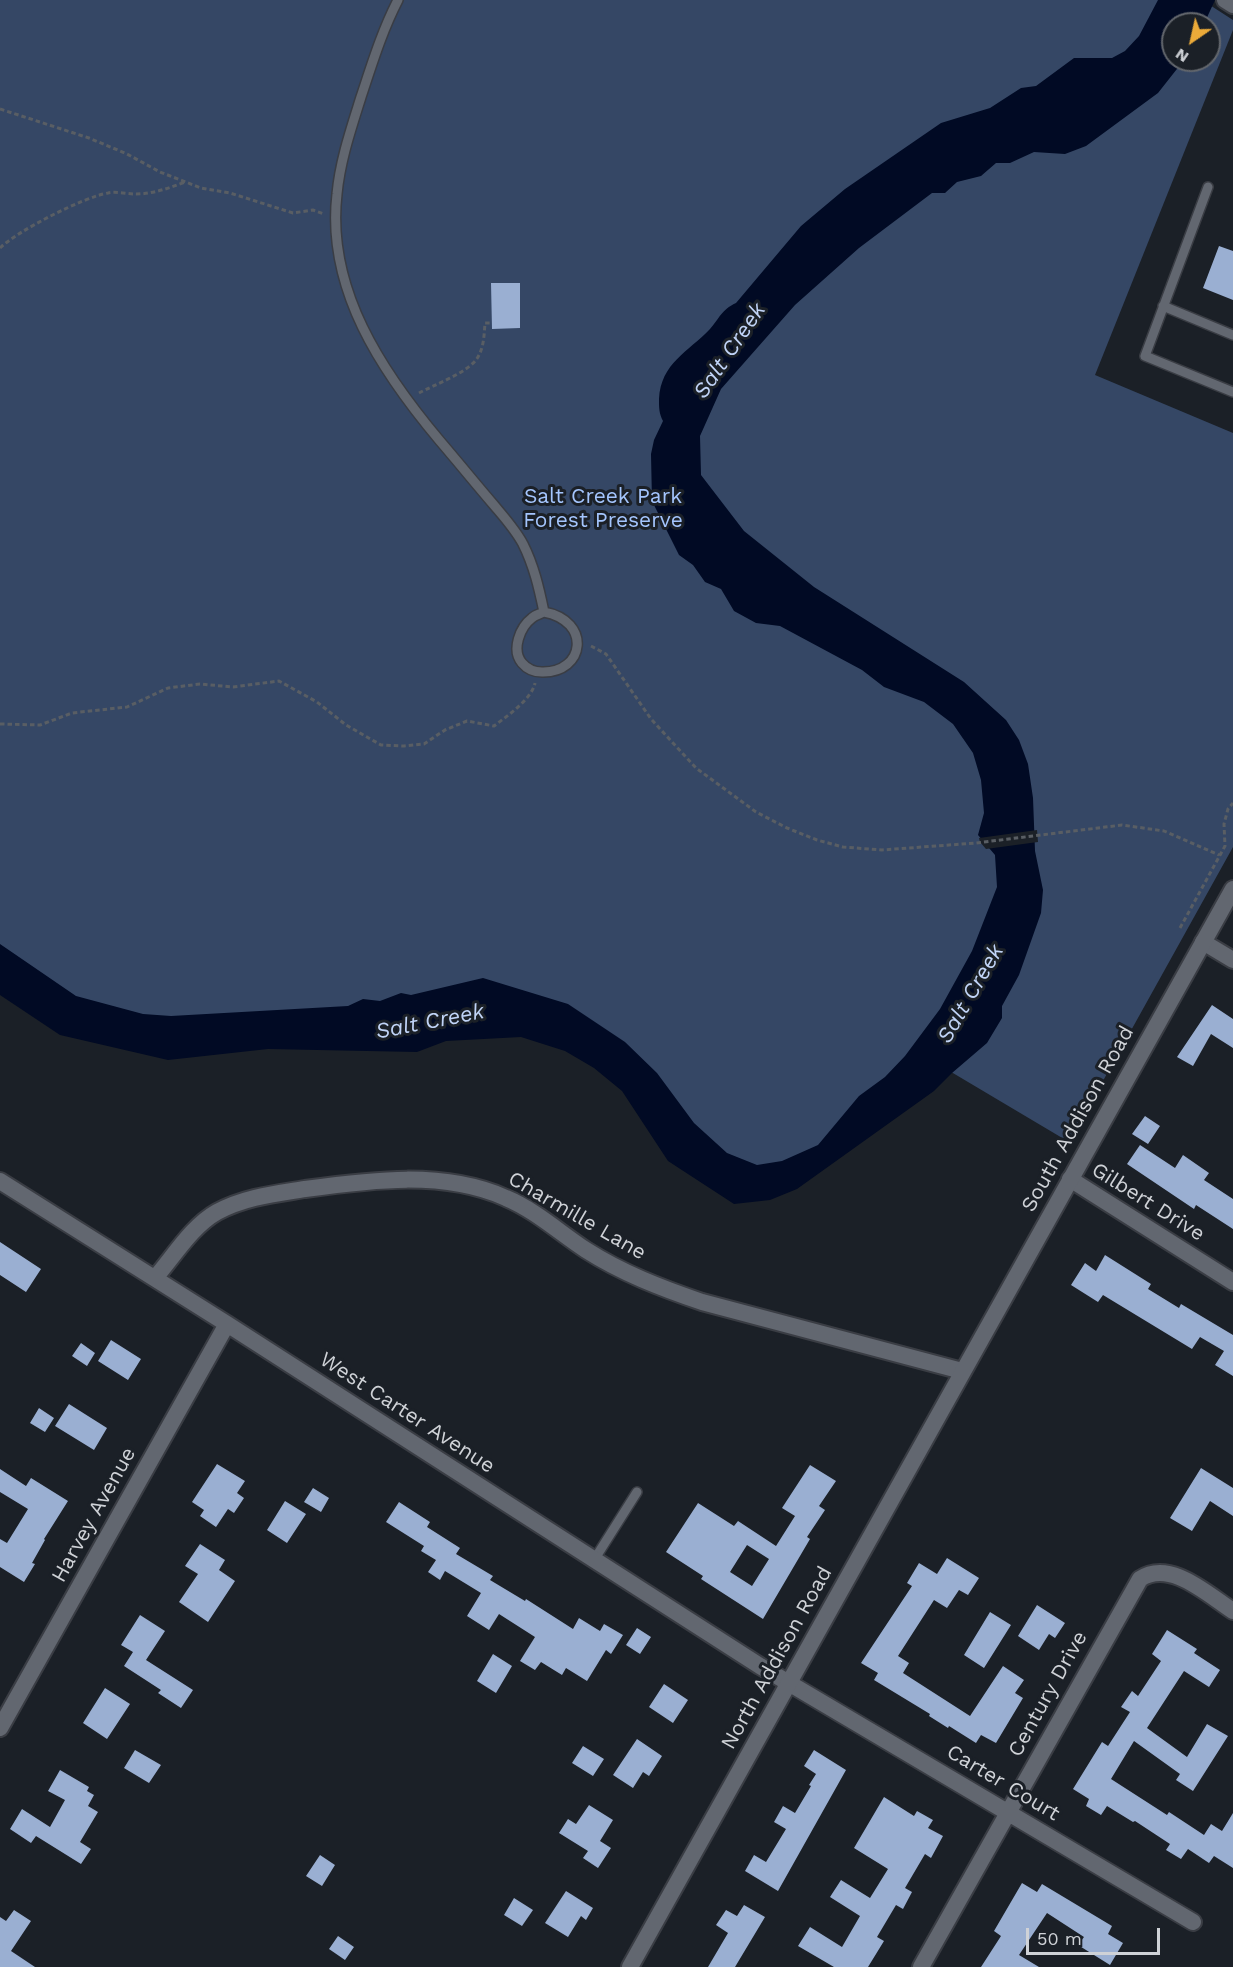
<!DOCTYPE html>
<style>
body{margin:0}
#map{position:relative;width:1233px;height:1967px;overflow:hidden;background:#1b2027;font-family:"Work Sans",sans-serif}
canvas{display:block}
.north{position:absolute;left:1161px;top:12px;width:60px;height:60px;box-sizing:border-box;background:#1b2027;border:2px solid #63676d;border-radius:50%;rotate:214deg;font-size:16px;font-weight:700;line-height:24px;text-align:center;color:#cfd2d7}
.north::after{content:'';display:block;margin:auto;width:21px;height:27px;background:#ebaa39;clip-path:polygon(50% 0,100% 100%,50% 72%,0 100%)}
.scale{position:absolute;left:1026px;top:1928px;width:134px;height:27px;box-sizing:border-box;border:3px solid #cfd2d7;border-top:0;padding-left:8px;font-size:18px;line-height:21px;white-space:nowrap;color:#cfd2d7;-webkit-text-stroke:4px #1b2027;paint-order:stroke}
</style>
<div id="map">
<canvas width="1233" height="1967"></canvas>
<div class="north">N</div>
<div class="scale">50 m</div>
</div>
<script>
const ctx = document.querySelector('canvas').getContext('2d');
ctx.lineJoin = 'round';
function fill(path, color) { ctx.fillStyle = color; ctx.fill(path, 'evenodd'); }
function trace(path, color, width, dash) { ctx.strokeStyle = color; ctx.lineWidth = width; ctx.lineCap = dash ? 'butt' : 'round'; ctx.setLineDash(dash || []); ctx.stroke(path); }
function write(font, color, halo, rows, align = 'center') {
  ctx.font = font + ' "Work Sans",sans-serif'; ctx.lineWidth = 6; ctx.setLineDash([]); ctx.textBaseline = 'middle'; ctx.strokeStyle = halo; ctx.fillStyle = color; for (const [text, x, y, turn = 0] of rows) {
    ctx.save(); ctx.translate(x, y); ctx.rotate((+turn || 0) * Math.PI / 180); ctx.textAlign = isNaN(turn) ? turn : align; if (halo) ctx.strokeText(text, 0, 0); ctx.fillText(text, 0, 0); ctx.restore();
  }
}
fill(new Path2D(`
 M0,0H1202L1233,20V30L1095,375L1233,433V847L1069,1142L931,1060L801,1173L723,1171L573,1028L117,1024L0,964ZM1173,24H1209V60H1173Z`), '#354765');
fill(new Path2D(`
 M1158,0H1215L1204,24H1173V60H1184L1158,93L1086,146L1065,154L1034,152L1010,163H996L981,176L957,182L945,193H932L859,248L795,305L721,389L700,436L701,475L744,531L814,587L964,682L1006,720L1019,740L1028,764L1033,798L1035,851L1043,890L1041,913L1019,975L1002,1006V1018L987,1043L952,1073L934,1091L797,1189L770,1200L734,1204L668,1161L622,1091L594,1068L565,1051L521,1037L446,1041L417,1052L268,1049L168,1060L60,1035L0,995V944L76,996L143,1014L171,1016L348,1006L363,999L380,1001L401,993L411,995L483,978L568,1004L625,1042L657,1073L694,1123L727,1153L757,1165L782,1161L818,1145L859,1096L885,1077L905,1056L940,1009L972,951L997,887L995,855L978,835L984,813L981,780L973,753L953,724L924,702L884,687L862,670L780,626L756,623L734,611L721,589L705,582L693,565L679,555L652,501L651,454L654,440L663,421C659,413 659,408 659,399C661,363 688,352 710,329C720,318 721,310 736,303L801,226L845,189L941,123L990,108L1021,88L1036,86L1074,58H1112L1125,51L1139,36Z`), '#010a24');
fill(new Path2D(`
 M1037,830L1038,842L986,849L980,842L979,838Z`), '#1b2027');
fill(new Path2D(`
 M1219,246L1233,251V300L1203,288Z
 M491,283H520V328L492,329Z
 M1212,1005L1233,1019V1048L1211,1034L1193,1066L1177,1057Z
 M1145,1116L1160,1126L1148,1144L1132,1134Z
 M1140,1145L1175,1168L1183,1155L1209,1173L1204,1180L1233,1199V1229L1196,1205L1194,1209L1127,1164Z
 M0,1242L41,1269L26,1292L0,1275Z
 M1105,1255L1151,1284L1148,1289L1179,1308L1181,1304L1233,1335V1376L1215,1365L1224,1351L1200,1337L1192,1349L1103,1295L1098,1302L1071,1285L1085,1263L1096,1271Z
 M111,1340L141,1359L128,1380L98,1361Z
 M81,1343L95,1353L87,1366L72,1356Z
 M69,1404L107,1428L94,1450L55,1426Z
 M39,1408L54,1418L45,1432L30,1423Z
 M217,1464L245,1481L237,1493L244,1498L234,1513L228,1509L216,1527L200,1516L204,1510L192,1502Z
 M810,1465L836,1481L819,1506L825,1510L807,1537L810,1539L763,1619L701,1579L703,1576L666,1552L698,1503L734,1526L738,1521L776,1546L795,1516L782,1508ZM747,1545L769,1559L752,1586L730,1572Z
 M1201,1468L1233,1488V1516L1210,1501L1192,1531L1170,1518Z
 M0,1469L26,1486L31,1478L68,1501L44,1539L45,1540L32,1563L35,1564L24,1582L0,1567V1539L7,1543L28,1509L0,1492Z
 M313,1488L329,1498L321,1512L304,1502Z
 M285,1501L306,1514L287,1543L267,1530Z
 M399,1502L430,1522L427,1527L460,1548L456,1554L493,1576L490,1580L525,1601L526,1599L573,1629L579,1618L600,1631L604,1624L623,1635L611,1654L606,1650L587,1681L566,1668L562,1675L541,1662L535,1670L520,1661L535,1637L499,1614L489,1630L467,1616L481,1593L445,1571L440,1580L428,1572L436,1560L421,1551L424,1546L386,1522Z
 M200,1544L225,1560L219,1570L235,1581L208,1622L179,1602L198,1574L185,1566Z
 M947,1558L979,1578L968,1595L959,1590L947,1608L934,1600L898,1656L909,1663L903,1673L970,1716L1003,1666L1024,1680L1015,1693L1023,1698L996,1743L981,1735L976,1743L949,1726L948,1728L929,1716L930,1714L874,1680L878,1673L861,1663L912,1586L907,1583L919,1563L937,1574Z
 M1037,1605L1065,1623L1055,1638L1049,1634L1039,1650L1018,1636Z
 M990,1612L1011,1625L984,1668L964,1655Z
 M140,1615L165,1631L146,1660L193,1690L181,1708L158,1693L161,1690L124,1666L133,1652L121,1645Z
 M637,1628L651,1637L640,1654L626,1645Z
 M1167,1630L1197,1649L1194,1653L1220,1670L1209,1687L1184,1671L1147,1728L1187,1757L1207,1724L1228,1736L1193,1791L1176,1780L1180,1774L1134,1741L1111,1779L1167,1815L1169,1812L1204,1835L1211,1824L1222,1831L1233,1813V1868L1214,1856L1209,1863L1188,1849L1181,1859L1166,1850L1170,1844L1135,1821L1133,1822L1107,1806L1101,1815L1086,1806L1089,1799L1073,1789L1102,1742L1108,1746L1130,1712L1121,1707L1132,1691L1138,1696L1161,1661L1152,1654Z
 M493,1654L512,1666L496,1693L477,1681Z
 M664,1684L688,1700L673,1723L649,1707Z
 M105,1688L130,1704L107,1739L83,1723Z
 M637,1739L662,1756L649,1776L643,1772L633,1788L613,1775Z
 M583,1746L604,1759L593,1776L572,1763Z
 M135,1750L161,1765L149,1783L124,1768Z
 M814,1750L846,1770L778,1891L745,1871L754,1855L766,1862L786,1829L774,1822L783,1806L795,1813L811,1786L809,1785L816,1774L804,1766Z
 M60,1770L89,1787L87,1791L94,1795L88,1806L98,1812L80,1842L91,1849L81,1864L36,1836L31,1843L10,1829L22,1809L50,1827L65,1800L48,1791Z
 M884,1797L914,1816L917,1811L933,1820L928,1828L943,1836L931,1858L925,1854L905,1888L912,1892L903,1909L896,1905L877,1937L884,1941L868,1967H834L798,1946L810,1927L842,1947L860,1916L830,1897L841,1880L870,1898L888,1869L854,1848Z
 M589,1805L613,1820L600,1841L611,1848L598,1868L583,1858L588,1851L559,1833L568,1819L576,1824Z
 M320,1855L335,1865L322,1886L306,1876Z
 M1022,1883L1037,1892L1042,1884L1112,1926L1108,1934L1123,1943L1110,1965L1078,1945L1084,1937L1047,1913L1019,1955L1039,1967H981L1001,1936L994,1931Z
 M566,1891L593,1908L586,1920L581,1916L568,1937L545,1923Z
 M514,1898L533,1910L522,1926L504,1915Z
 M744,1905L765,1917L735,1967H708L728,1933L716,1925L726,1910L737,1916Z
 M14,1910L31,1921L11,1951L35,1967H0V1917L6,1921Z
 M338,1936L354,1947L345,1960L329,1949Z`), '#9aafd2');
const service = new Path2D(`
 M398,0C382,31 372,64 361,97C351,129 340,161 337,194C326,289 382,372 440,441C458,462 475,483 493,504C503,516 515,529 523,544C534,566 539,588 544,612
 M1208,187L1145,356L1233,392
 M1163,306L1233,335
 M544,612C592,621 585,673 542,672C534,672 527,669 522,663C511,650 520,627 532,618C535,615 540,614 544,612Z
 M594,1560L637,1492`);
const minor = new Path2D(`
 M1225,0L1233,5
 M1203,942L1233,960
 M1070,1179L1233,1282
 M0,1181L227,1324L760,1666L1193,1922
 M155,1278C174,1256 192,1226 217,1212C245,1197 274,1194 305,1189C370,1180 444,1170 506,1198C535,1210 560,1233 586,1250C622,1273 661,1288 702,1302L962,1371
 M0,1728L227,1324
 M921,1967L1140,1579C1170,1559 1207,1594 1233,1611`);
const tertiary = new Path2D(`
 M630,1967L1233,889`);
trace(service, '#3a3d44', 12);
trace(minor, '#3a3d44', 20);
trace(tertiary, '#3a3d44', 20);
trace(new Path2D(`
 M0,109L89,138L127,154L160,172L201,188L230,193L293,213L313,210L324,214
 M0,248C17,231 84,197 108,193C116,191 127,194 136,194C153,194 169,188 185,182
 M419,393C434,385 466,373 476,360C484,349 484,336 485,323H492
 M591,646L606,654L651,719L696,768L756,812L787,828L817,840L843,847L882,850L976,843L1122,825L1164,831L1219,855
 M0,724L40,725L72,713L127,707L168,688L200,684L233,687L279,681L317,702L346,725L381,745L404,746L424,744L445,730L467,721L494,726C507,716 532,699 535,683
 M1180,928L1225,846L1224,824L1228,809L1233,803`), '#595e64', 3, [4.5, 3]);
trace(service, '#626770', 9);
trace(minor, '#626770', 16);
trace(tertiary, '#626770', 16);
write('21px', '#a4c5fd', '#1b2027', [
 ["Salt Creek Park",603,497],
 ["Forest Preserve",603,521]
]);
write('21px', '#cfd2d7', '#1b2027', [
 ["South Addison Road",1078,1119,-61],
 ["Gilbert Drive",1148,1202,32],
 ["Charmille Lane",577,1216,30],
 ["West Carter Avenue",407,1413,33],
 ["Harvey Avenue",94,1515,-61],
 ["North Addison Road",777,1658,-61],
 ["Century Drive",1048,1694,-61],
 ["Carter Court",1003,1783,31]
]);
write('italic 22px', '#c1d4f7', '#1b2027', [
 ["Salt Creek",730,351,-56],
 ["Salt Creek",971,994,-60],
 ["Salt Creek",430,1022,-11]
]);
</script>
